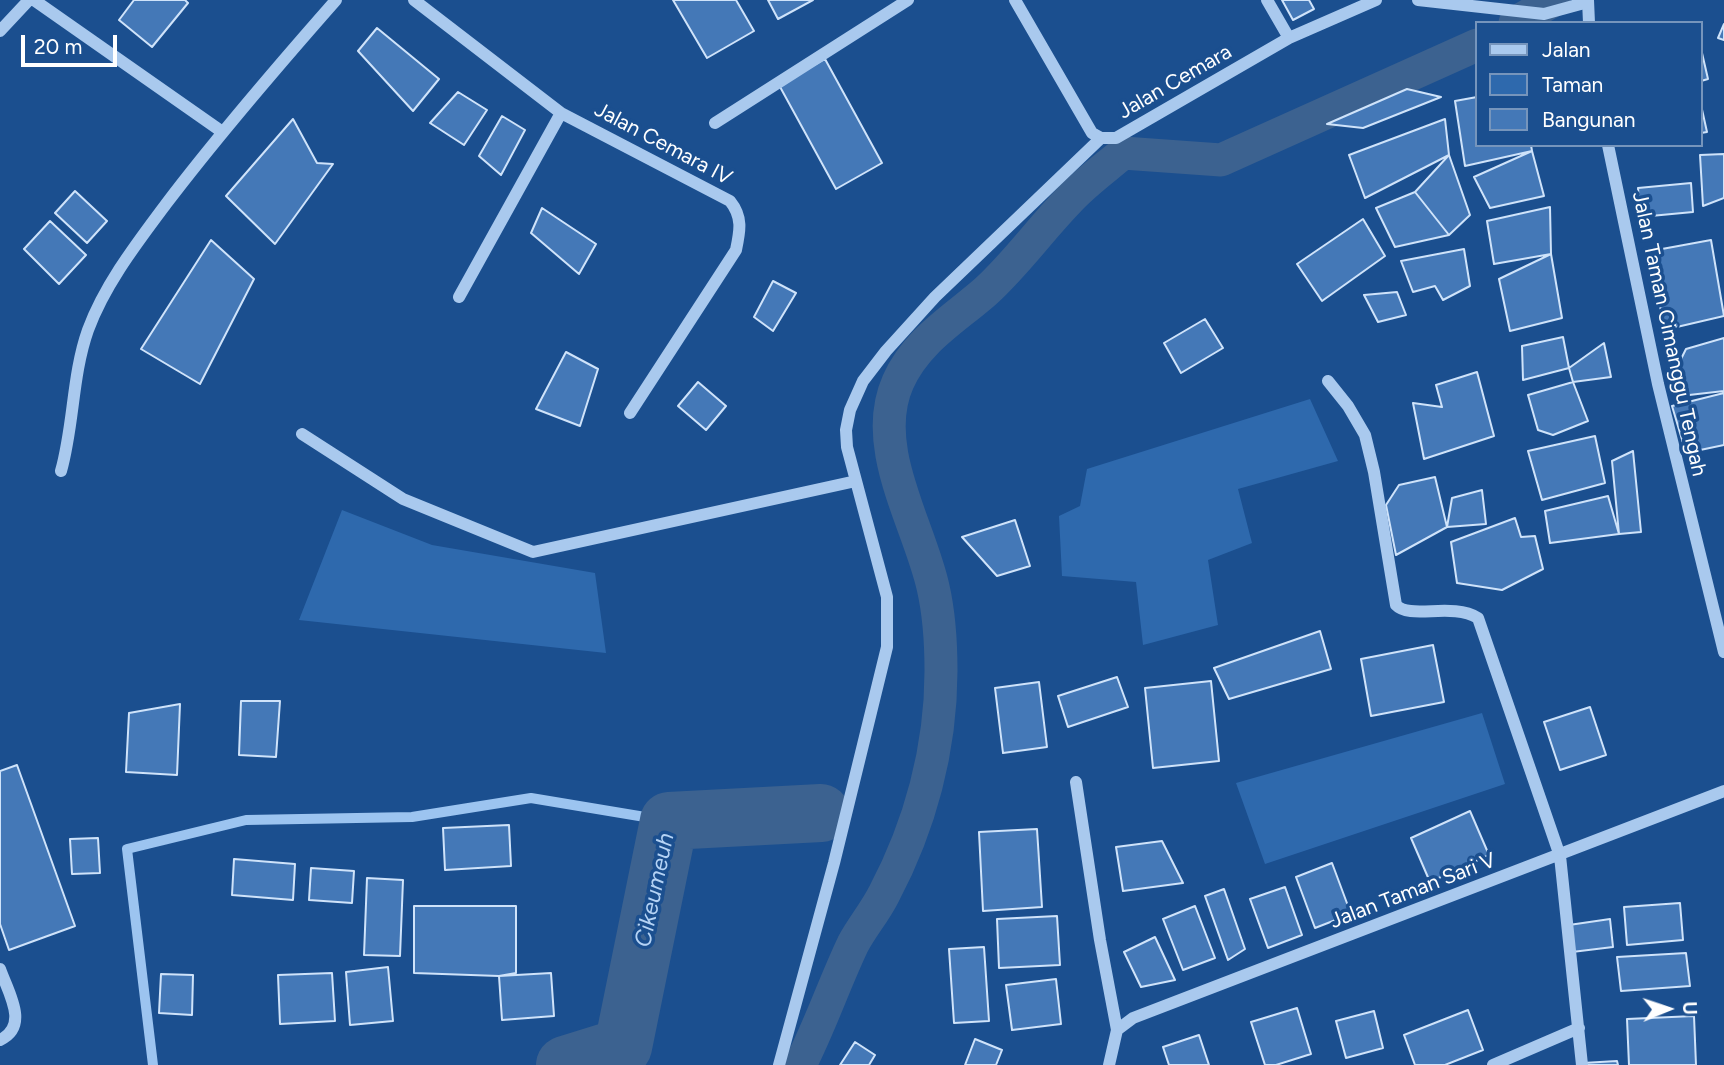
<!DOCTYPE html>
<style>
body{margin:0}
#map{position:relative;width:1724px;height:1065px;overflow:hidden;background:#1b4f8f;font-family:Figtree,sans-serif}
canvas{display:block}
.legend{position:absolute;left:1475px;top:21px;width:228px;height:126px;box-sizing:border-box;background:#1b4f8f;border:2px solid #7695bc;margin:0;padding:9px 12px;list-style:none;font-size:21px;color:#fff}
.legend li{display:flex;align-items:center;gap:14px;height:35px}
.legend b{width:35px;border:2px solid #7695bc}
.north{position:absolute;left:1633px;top:974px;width:70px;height:70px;-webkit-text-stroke:5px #1b4f8f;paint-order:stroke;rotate:88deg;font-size:19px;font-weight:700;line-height:28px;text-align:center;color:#fff}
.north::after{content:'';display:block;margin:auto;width:24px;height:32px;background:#fff;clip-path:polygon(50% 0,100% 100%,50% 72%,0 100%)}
.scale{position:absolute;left:21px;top:35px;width:96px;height:32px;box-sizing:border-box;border:4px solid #fff;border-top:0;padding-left:9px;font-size:21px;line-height:24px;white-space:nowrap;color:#fff;-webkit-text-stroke:5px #1b4f8f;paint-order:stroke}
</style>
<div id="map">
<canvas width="1724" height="1065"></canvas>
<ul class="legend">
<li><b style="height:9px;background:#a9c9ee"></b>Jalan</li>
<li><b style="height:19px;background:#2e69ad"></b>Taman</li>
<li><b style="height:19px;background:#4478b7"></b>Bangunan</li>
</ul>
<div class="north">U</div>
<div class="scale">20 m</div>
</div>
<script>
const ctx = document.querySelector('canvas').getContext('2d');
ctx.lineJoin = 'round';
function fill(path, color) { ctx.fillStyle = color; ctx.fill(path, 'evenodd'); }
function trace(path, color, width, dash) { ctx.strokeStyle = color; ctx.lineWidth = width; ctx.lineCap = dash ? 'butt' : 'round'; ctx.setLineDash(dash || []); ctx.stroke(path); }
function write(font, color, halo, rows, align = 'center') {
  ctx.font = font + ' Figtree,sans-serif'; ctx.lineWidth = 7; ctx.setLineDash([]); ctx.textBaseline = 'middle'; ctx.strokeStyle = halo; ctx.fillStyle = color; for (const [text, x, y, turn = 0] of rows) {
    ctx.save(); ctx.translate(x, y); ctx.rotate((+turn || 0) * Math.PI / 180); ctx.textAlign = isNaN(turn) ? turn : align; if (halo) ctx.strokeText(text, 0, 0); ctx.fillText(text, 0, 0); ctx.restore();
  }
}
fill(new Path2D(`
 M1310,399L1338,461L1238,489L1252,543L1208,560L1218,625L1143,645L1136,582L1062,576L1059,516L1080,506L1087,469Z
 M342,510L432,545L595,573L606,653L299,620Z
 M1482,713L1505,784L1265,864L1236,783Z`), '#2e69ad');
trace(new Path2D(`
 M153,1065L127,849L246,820L412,817L531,798L669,821`), '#9cc4f0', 10);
trace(new Path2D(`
 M1515,23L1554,0
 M800,1065C820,1026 834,984 853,944C862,927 875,912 884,894C920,826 941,749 941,671C941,644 939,613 933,587C919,524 869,447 898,382C916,341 953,320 985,292C1015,265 1039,231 1067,202C1083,184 1104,169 1123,153L1221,160L1477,45`), '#3c6290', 33);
trace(new Path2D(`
 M565,1065L623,1047L669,821L821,813`), '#3c6290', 58);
const building = new Path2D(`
 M134,0H185L188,3L152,47L119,20Z
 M673,0H736L754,31L707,58Z
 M768,0H813L778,19Z
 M1282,0H1309L1314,9L1293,20Z
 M1724,24V40L1718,38Z
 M377,28L439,79L413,111L358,51Z
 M1702,53L1708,79L1701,81V54Z
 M825,59L882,163L836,189L779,85Z
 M1407,89L1441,97L1363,128L1327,124Z
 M458,92L487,110L464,145L430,123Z
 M1477,97V145H1531L1532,151L1465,166L1455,101Z
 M1701,105L1707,132L1701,133Z
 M502,116L525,130L501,175L479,156Z
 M293,119L317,163L333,164L275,244L226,196Z
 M1445,119L1449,155L1365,198L1349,155Z
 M1532,151L1544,196L1490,208L1474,177Z
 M1724,154V198L1703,206L1700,155Z
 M1449,155L1470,215L1449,235L1415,192Z
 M1691,183L1693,212L1640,217L1638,188Z
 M75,191L107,221L87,243L55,213Z
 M1415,192L1449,235L1395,247L1376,208Z
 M1550,207L1551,254L1494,264L1487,221Z
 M542,208L596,244L579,274L531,233Z
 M1363,219L1385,256L1322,301L1297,264Z
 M50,221L86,255L59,284L24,249Z
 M211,240L254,279L200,384L141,349Z
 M1711,240L1724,316L1664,330L1651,251Z
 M1464,249L1470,286L1443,300L1435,286L1413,292L1401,261Z
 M1551,254L1562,318L1510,331L1499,279Z
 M773,281L796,293L773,331L754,317Z
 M1397,292L1406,315L1378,322L1364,295Z
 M1205,319L1223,348L1181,373L1164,343Z
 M1563,337L1569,368L1523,380L1522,346Z
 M1724,338V391L1689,395L1675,371L1686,349Z
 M1604,343L1611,377L1573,382L1569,368Z
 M566,352L598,369L580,426L536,409Z
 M1477,372L1494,436L1424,459L1413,403L1442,407L1436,385Z
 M698,382L726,406L706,430L678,406Z
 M1573,382L1588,421L1553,435L1538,430L1528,395Z
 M1724,393V445L1686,453L1672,406Z
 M1595,436L1605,483L1542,500L1528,451Z
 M1633,451L1641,532L1619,534L1612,461Z
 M1435,477L1447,527L1396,555L1386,505L1399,485Z
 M1482,490L1486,524L1447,527L1452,498Z
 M1608,496L1619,534L1550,543L1545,511Z
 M1515,518L1521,537L1535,536L1543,569L1502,590L1457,583L1451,542Z
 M1015,520L1030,566L997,576L962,537Z
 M1320,631L1331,669L1229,699L1214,668Z
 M1433,645L1444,702L1371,716L1361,659Z
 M1117,677L1128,707L1068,727L1058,696Z
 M1211,681L1219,761L1153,768L1145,688Z
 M1039,682L1047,747L1003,753L995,688Z
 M241,701H280L276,757L239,755Z
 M180,704L177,775L126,772L129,713Z
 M1590,707L1606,755L1560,770L1544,722Z
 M17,765L75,926L9,950L0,924V771Z
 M1470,811L1489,855L1430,882L1411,838Z
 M509,825L511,866L445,870L443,828Z
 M1037,829L1042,907L983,911L979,832Z
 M98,838L100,873L72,874L70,839Z
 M1162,841L1183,883L1123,891L1116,847Z
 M234,859L295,864L293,900L232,895Z
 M1332,863L1351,914L1315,928L1296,877Z
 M311,868L354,871L352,903L309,900Z
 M367,878L403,880L400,956L364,955Z
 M1285,887L1302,935L1268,948L1250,899Z
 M1224,889L1245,949L1228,960L1205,896Z
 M1680,903L1683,940L1627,945L1624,907Z
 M414,906H516V973L499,976L414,973Z
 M1195,906L1215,958L1183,970L1163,919Z
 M1057,916L1060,965L999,968L997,919Z
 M1610,919L1613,947L1572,952L1569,925Z
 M1155,937L1175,980L1141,987L1124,952Z
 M984,947L989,1021L954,1023L949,949Z
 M1686,953L1690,986L1621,991L1617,957Z
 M388,967L393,1021L350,1025L346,972Z
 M332,973L335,1021L280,1024L278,975Z
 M551,973L554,1016L502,1020L499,976Z
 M161,974L193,975L192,1015L159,1013Z
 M1056,979L1061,1024L1012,1030L1006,985Z
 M1297,1008L1311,1054L1276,1065H1265L1251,1022Z
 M1468,1010L1483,1050L1445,1065H1415L1404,1035Z
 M1374,1011L1383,1048L1346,1058L1336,1021Z
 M1694,1016L1696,1065H1629L1627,1019Z
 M1199,1035L1209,1065H1169L1163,1047Z
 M975,1039L1002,1050L996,1065H965Z
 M855,1042L875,1055L869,1065H840Z
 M1617,1061L1618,1065H1583V1063Z`);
fill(building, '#4478b7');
trace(building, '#cfe3fa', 2);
trace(new Path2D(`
 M34,0L221,131
 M414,0L561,113L730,201C743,217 740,231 736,250L630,413
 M1015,0L1092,133L1101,138H1116L1289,38L1376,0
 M1267,0L1289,38
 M1418,0L1544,14L1588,2
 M1588,0L1589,23
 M0,31L29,0
 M715,123L908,0
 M1608,145L1658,384L1724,652
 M459,297L561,113
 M1328,381L1348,406L1365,435L1374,472L1396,605C1410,620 1452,602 1478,618L1560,856L1582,1065
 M302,434L403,499L533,552L856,481
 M61,471C74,425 72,375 88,330C105,284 137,243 166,204C220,133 277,67 336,0
 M1076,782L1100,940L1117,1030L1109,1065
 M0,969C8,992 30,1026 0,1040
 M1117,1030L1133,1018L1724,791
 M779,1065L834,863L887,647V597L847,447L846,430L850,410L863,381L886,351L935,297L1101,138
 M1493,1065L1579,1028`), '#a9c9ee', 12);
write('21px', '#fff', '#1b4f8f', [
 ["Jalan Cemara",1175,82,-30],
 ["Jalan Cemara IV",663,144,28],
 ["Jalan Taman Cimanggu Tengah",1669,334,78],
 ["Jalan Taman Sari V",1413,891,-21]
]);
write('italic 23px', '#b5d3f5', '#1b4f8f', [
 ["Cikeumeuh",655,890,-78]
]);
</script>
